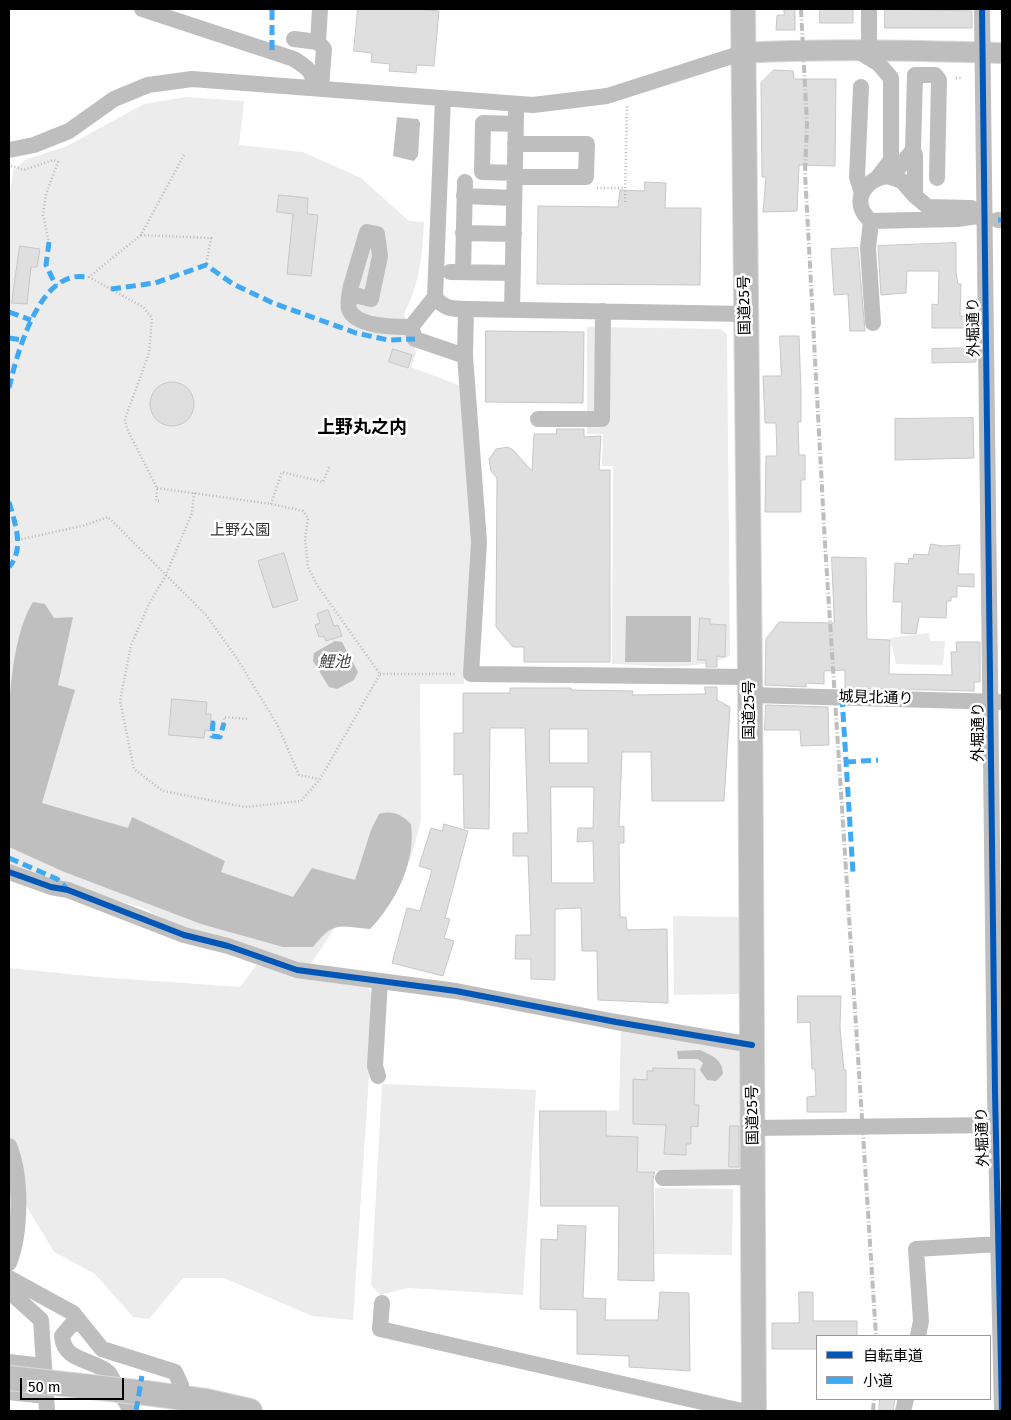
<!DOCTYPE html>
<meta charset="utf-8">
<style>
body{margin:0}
#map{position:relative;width:1011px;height:1420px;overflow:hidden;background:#fff;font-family:"Fira Sans","Noto Sans JP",sans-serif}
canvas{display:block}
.frame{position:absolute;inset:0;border:10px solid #000;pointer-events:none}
.legend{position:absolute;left:816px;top:1335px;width:175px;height:65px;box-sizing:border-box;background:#fff;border:1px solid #999;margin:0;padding:6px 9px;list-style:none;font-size:15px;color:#000}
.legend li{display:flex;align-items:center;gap:10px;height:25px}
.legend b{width:25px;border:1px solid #999}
.scale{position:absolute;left:20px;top:1378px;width:104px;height:22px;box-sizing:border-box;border:2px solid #000;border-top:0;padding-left:6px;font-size:15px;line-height:18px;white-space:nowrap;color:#000;-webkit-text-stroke:4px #fff;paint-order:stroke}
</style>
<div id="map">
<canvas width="1011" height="1420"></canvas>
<div class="frame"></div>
<ul class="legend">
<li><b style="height:6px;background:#0057b8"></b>自転車道</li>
<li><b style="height:6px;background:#3fa9f5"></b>小道</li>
</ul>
<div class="scale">50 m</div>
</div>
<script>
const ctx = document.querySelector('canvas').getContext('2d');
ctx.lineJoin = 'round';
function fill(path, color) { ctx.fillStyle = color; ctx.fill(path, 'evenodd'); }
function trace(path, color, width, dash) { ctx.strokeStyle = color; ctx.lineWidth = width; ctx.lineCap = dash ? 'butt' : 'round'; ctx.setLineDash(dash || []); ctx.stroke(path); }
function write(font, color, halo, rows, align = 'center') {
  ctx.font = font + ' "Fira Sans","Noto Sans JP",sans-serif'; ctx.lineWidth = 5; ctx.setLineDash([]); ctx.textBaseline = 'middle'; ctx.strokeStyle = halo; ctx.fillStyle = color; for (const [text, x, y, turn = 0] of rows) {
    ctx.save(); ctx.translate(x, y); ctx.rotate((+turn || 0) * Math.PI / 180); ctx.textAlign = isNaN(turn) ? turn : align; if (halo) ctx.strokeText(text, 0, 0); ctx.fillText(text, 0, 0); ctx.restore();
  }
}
fill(new Path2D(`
 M186,97L244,101L239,145L303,152L361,178L409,221L424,222C422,258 420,282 404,314L416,353L411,367L461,386L472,531L464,684H420L421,821L412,854L397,892L379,920L370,929L336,926L310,965L298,963L166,921L146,909L55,882L9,865V190L11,187L13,171L25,160L67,146L144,104Z
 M587,327L721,329L727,334L730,656C695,672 650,665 612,664L613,466H602L603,434H587Z
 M929,633L930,641H945L943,665L896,664L890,638Z
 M673,916L740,917V994L674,995Z
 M257,964L368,986L374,999L353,1320L312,1316L224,1278H183L149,1319L133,1317L95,1274L54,1252L22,1199L17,1152L9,1137V968L98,977L240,987Z
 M621,1028L741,1048L742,1170L606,1172V1111L619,1110Z
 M382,1084L536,1090L523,1295L408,1288L380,1295L371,1285Z
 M655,1188L733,1189L732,1255L654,1254Z`), '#ececec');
fill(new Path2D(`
 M397,117L418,119L420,123L418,156L414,161L393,156Z
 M33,602L45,604L54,618L73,617L58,685L75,690L42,803L128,828L132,817L225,861L221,872L293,897L312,868L355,880L371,830L379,814C393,810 401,814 411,824C416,862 396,902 370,929C338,926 334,921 313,947H283L201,924L62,871L9,847C9,783 0,655 33,602Z
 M626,616H691V662H625Z
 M335,641L342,642L358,672L354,680L337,689L329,687L313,661L314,653Z
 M700,1050C712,1056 722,1058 723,1074L716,1081L707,1080L700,1070L703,1063L698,1059H678L677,1051Z`), '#bfbfbf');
const building = new Path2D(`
 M358,9H415L439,11L434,66L417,65L416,73L389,71L390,64L371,62L372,53L354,51Z
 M784,9H795V30H776L777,15H784Z
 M820,9H853V23H820Z
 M885,9L972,11V28H885Z
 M774,70L793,71L794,79H836L835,166L799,165L797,211L763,212L766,177H762L761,83Z
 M645,182L666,183L665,208H701L700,285L537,284L538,206L618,207L620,190L644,191Z
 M279,195L308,198L307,214L318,215L311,276L287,274L293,214L277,212Z
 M956,243V273L958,284H961L960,316H976V328H932V304L938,305L939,271H907L906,293L881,295L878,246Z
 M20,246L40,249L37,267H31L27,304L12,303Z
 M858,248L865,331H850L848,294L834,295L831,249Z
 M486,331L584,332L583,403L486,402Z
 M780,336H799L801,392V422H798L799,455H805V480H801V512H765L766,456H777L776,423H765L763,376H781Z
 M976,348V362L932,363V349Z
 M393,349L412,355L408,368L389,362Z
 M150 404a22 22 0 1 1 44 0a22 22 0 1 1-44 0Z
 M973,418L974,458L895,460V419Z
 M557,429H584V437L601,436L599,470H610V662H524V647H513L496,627L497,478L491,471L489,459L496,449L508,447L513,450L532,471L534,434H556Z
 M931,544L942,546L960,545L958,574H974V587L957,586V597H951V601H947L946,618L919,617L916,634L901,633L902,602H893L895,563L908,564L909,558L913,559L914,554L928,555Z
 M284,553L298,600L273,608L258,561Z
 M832,557L866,558L867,639L890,640L889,674L952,675L951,652H957L956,642H980V682H974V691L845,688V670L824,671V684L806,683V687L765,685L766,639L779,622L834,623Z
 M328,610L334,626L338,625L342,636L326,641L324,636L319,637L315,625L320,623L317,614Z
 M700,618L710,619V624L726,625L725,657L717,656V667H706V660H698Z
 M705,687H717V700L730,707L724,801H652L651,752H622L619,827L624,826V843H619L620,917H626L627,930L667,929L668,1003L598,1000L597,951H582L581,908L555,909V980L531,979V959H515L516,935H531L528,856H513V833H528L525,728H490L489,829L464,828L463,774L454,775V733H463V693H510V688H571V690L633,691L632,695L705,694ZM550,729H588V763H550ZM551,787H594L593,828H578L577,842L593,841L594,883H552Z
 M172,699L207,702L206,714H211L210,731L205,730L204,738L169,735Z
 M766,705L828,707L829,745L801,746L800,730H765Z
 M444,824L468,831L445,918L450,919L444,938L454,941L443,976L392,963L407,908L420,911L432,870L419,866L431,828L442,831Z
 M798,996H841L840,1028L844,1070H846V1112H807V1097L816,1096L815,1069H812L810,1022L798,1023Z
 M653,1068L695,1069L694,1105H699L698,1127L691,1126V1144H686V1155L664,1154L666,1125L633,1124V1079L647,1080V1071H653Z
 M540,1111H606V1136L638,1137L637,1172H655L653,1178L654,1281L618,1280L619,1206H541Z
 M730,1126H739V1167H729Z
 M558,1225L586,1226L583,1298L606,1299L605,1320H658L660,1292L689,1293L690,1371L629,1367V1356L577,1354V1310L540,1309L541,1239L557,1240Z
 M799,1292H813V1321H857V1336H817V1349H772V1323H799Z
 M880,1399H895L893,1411H879Z`);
fill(building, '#dfdfdf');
trace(building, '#c7c7c7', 1);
const major = new Path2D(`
 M742,53C829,48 916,51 1002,53`);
const highway = new Path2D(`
 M743,9L750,677L754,1411
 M146,1393L206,1401L250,1411`);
trace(major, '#dbdbdb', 22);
trace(highway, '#dbdbdb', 26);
trace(new Path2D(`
 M956,78H961
 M11,166L24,170L53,160L58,162L46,194L43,215L49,242
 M597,188H625
 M625,202L627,104
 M141,235L211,238L206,265
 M157,488L271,504L303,511L308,518L305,539L308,567L317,585L380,674
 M194,493L192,513L166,575L149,604L131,645L120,701L134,769L163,791L245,807L301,801L320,779L380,674
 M159,501H156L157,488L127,429L125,419L149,353L152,318L143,307L89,277L141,235L184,155
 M271,504L282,472L323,482L330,465
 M18,540L82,526L108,517L207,616L238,660L278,726L299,775L319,779
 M380,674H457
 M224,723V717L247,719`), '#b9b9b9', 2.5, [1, 2.5]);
trace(new Path2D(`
 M142,9L294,59C306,67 314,71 314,87
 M320,9L318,42L324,49L321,87
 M869,9V50
 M982,9L995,1092L1002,1411
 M294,39L318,42
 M856,50L879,64L891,78V160L878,177
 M861,87L857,177L862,193
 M443,98L435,297L411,327L415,339L465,356
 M9,150L34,145L69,131L114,99L148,85L192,79L533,105L607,96L742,53
 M913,150L915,75H935L939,80L937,178
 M515,173L482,172L483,123L516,124
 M887,176L902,181L915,196L928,207L971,208L985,215L957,219L871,221C850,204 863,179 887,176Z
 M892,176L913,150L915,155V196
 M514,177H586L587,144H515
 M464,196L514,198
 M998,220H1002
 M871,221L868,248L873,323
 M463,233L514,234
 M450,272L513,273
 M463,272L465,182
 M350,294L371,299L380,256L377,234L367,232L351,286C350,293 347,302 349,309C355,327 395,327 411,327
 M435,297C444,309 452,309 466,309L465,356L479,542L471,674L750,677
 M466,309L745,314
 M512,310L516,114
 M538,419H602L603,311
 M750,695L1002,702
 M9,872L51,887L68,890L184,935L228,946L297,970L456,991L616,1022L752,1045
 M378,1076L375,1066L380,981
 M753,1128L995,1125
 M9,1146C22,1176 21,1233 9,1263
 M663,1178L753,1177
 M9,1278L73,1313L102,1349L175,1372L181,1385L180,1396
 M9,1291L41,1320L47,1411
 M382,1303L380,1329L742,1411
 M79,1323L71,1325L62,1336C64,1363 93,1358 109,1373L131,1411
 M918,1336L921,1321L916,1249L999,1244
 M9,1362L43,1366
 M9,1392L46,1396
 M903,1411L906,1399`), '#bebebe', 16);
trace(major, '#bebebe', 20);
trace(highway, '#bebebe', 24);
trace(new Path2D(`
 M801,9L807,124L805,173L825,544L876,1336
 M873,1411L874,1399`), '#bebebe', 4, [8, 2.5, 1, 2.5]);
const highwayBridge = new Path2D(`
 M9,1378L146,1393`);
trace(highwayBridge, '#dbdbdb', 26, []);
trace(highwayBridge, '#bebebe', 24);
trace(new Path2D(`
 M272,50V9
 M998,220H1002
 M49,242L46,265L56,286
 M111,289L155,283L206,265L233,284L273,303L356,333L388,340L415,339
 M9,312L31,320
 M9,338L23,340
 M9,388C16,357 36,283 74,277C79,276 84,277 89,277
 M9,502C15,523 25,549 9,567
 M842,697L853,873
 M211,723H213L212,736L220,737L224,723
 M846,762L878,760
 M9,858L57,879L67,889
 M136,1411L142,1376`), '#3fa9f5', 5, [10, 5]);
trace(new Path2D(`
 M982,9L995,1092L1002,1411
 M9,872L51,887L68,890L184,935L228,946L297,970L456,991L616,1022L752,1045`), '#0057b8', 6);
write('15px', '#000', '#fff', [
 ["国道25号",745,305,-91],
 ["外堀通り",974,327,-91],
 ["城見北通り",876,698,2],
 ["国道25号",750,710,-90],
 ["外堀通り",979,732,-90],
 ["国道25号",753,1115,-91],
 ["外堀通り",983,1137,-92]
]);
write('15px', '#333', '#fff', [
 ["上野公園",240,531]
]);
write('italic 16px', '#444', '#fff', [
 ["鯉池",334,663]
]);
write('bold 18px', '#000', '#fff', [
 ["上野丸之内",362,428]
]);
</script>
